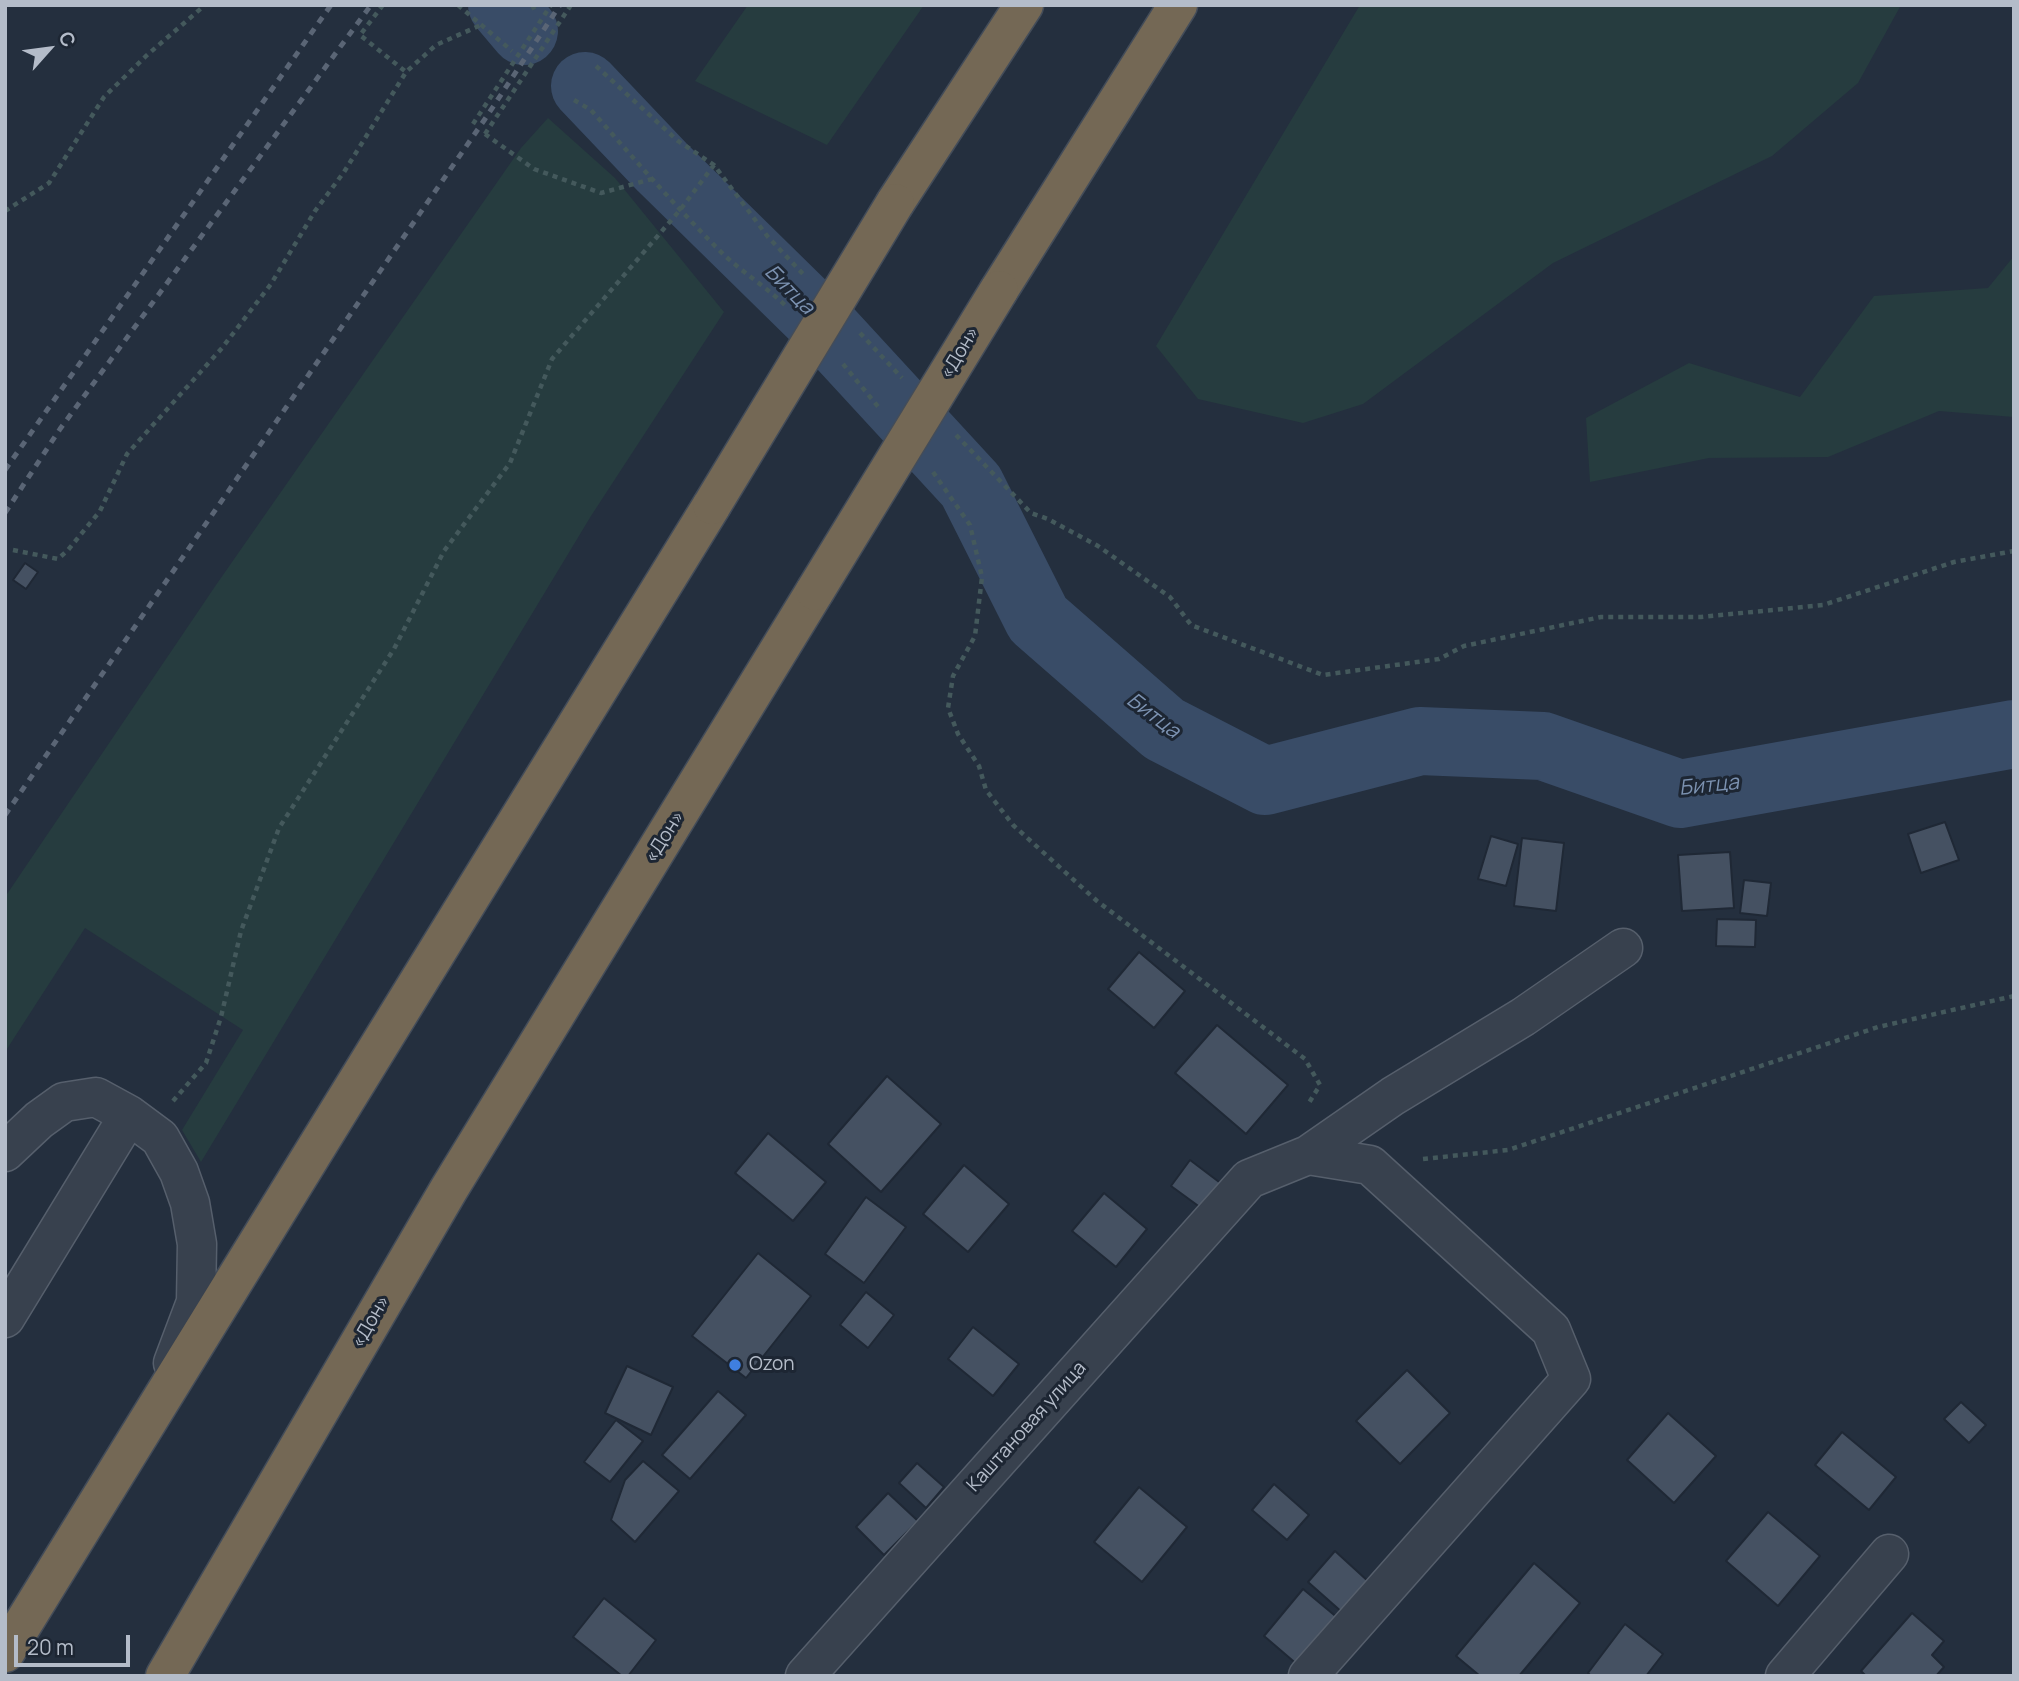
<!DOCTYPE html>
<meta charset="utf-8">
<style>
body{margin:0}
#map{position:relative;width:2019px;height:1681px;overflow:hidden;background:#242f3e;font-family:Manrope,sans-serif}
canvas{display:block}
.frame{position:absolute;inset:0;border:7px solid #b4bcc9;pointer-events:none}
.north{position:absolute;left:14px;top:14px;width:70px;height:70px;-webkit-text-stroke:5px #1d2633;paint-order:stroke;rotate:62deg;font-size:19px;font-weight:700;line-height:28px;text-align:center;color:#b4bcc9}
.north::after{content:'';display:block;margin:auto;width:24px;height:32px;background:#b4bcc9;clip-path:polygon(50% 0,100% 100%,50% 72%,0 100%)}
.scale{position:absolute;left:14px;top:1635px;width:116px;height:32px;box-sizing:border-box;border:4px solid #b4bcc9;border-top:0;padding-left:9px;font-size:21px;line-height:24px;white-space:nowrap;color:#b4bcc9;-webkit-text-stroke:5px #1d2633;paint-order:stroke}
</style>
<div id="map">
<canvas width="2019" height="1681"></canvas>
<div class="frame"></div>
<div class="north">С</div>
<div class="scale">20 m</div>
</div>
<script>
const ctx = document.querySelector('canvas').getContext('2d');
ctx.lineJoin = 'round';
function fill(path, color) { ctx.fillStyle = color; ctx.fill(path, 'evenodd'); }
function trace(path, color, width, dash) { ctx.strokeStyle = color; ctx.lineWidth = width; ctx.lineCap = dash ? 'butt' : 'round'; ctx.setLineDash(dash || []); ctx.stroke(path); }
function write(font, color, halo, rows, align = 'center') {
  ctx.font = font + ' Manrope,sans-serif'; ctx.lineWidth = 6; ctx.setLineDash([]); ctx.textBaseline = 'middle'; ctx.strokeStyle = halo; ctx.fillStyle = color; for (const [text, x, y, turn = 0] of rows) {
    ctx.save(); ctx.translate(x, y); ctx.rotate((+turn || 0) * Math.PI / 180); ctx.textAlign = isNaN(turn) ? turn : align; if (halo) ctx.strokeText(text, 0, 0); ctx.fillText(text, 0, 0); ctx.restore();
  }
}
fill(new Path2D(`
 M748,5H924L827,145L695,81Z
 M1360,5H1901L1858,83L1772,156L1553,263L1363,404L1303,423L1198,399L1156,346Z
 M548,118L615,178L724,312L591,516L201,1162L182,1130L243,1030L85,928L5,1052V897L216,585L521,148Z
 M2014,256V417L1939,411L1828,457L1709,458L1590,482L1586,418L1689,363L1800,397L1874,296L1988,288Z`), '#263c3f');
trace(new Path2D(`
 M502,5L524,31
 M585,86L662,167L820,322L971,486L1038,619L1164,729L1265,781L1420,741L1543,746L1680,794L2014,734`), '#394c67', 68);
const building = new Path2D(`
 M25,563L38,572L26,589L13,580Z
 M1945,822L1959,860L1921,873L1908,834Z
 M1491,836L1518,844L1506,886L1478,879Z
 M1522,838L1564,843L1556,911L1514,906Z
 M1730,852L1734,908L1682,911L1678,855Z
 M1744,880L1771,883L1767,916L1740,913Z
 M1717,919L1756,920L1755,947L1716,946Z
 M1139,952L1185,991L1154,1028L1108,989Z
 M1217,1025L1288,1085L1246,1134L1175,1073Z
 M887,1076L941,1124L881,1192L828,1144Z
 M768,1133L826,1182L793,1221L735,1173Z
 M1190,1160L1227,1188L1208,1213L1171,1186Z
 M964,1165L1009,1204L968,1252L923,1214Z
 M1104,1193L1147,1229L1116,1267L1072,1231Z
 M866,1197L906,1227L864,1283L825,1254Z
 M758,1253L811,1296L746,1378L692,1336Z
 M866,1292L894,1315L868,1348L840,1325Z
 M973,1327L1019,1364L993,1396L948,1359Z
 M627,1366L673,1387L651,1435L605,1413Z
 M1407,1370L1450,1413L1400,1464L1356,1421Z
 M718,1391L746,1415L690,1479L662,1455Z
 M1961,1402L1986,1425L1969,1443L1944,1419Z
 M1668,1413L1716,1456L1674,1503L1627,1460Z
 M616,1420L643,1441L610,1482L584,1462Z
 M1842,1432L1896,1477L1869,1510L1815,1465Z
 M643,1461L679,1491L635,1542L611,1520L625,1480Z
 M917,1463L944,1487L926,1508L899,1483Z
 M1274,1484L1309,1515L1287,1540L1252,1510Z
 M1139,1487L1187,1527L1142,1582L1094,1542Z
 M888,1493L918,1521L884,1555L856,1527Z
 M1768,1512L1820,1556L1778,1606L1726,1561Z
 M1335,1551L1370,1583L1343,1613L1308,1582Z
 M1534,1563L1580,1603L1519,1676H1480L1456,1656Z
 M1303,1589L1339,1619L1299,1666L1264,1636Z
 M604,1598L656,1640L628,1676H622L573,1637Z
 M1912,1613L1944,1641L1932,1655L1944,1667L1936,1676H1866L1861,1671Z
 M1625,1624L1663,1654L1646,1676H1591L1588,1673Z`);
fill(building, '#455162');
trace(building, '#1f2835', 2);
const minor = new Path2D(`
 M5,1152L39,1120L64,1102L96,1097L129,1115
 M1308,1155L1393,1096L1523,1017L1623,948
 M5,1318L129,1115L160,1138L179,1172L190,1203L197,1244L196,1302L173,1363
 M805,1676L1249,1179L1308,1155L1370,1165L1551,1330L1571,1379L1308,1676
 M1785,1676L1889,1554`);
const highway = new Path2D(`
 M895,203L1024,5
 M999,290L1178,5
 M5,1653L712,505
 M165,1676L449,1189L815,591`);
trace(minor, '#565f6c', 41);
trace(highway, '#434c59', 41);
trace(new Path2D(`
 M383,5L360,35L406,72
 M458,5L512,51
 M532,5L536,12
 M596,66L678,141L714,165L768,237L805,276
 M574,100L591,110C634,159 676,207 722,253C743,273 768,288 788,308
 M485,134L534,169L601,193L652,179
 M5,211L49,183L104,97L146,56L205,5
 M860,333L902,378
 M843,364L880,409
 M956,435L1031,513L1048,519L1098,546L1170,597L1191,625L1323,675L1439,659L1464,646L1601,617H1701L1823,605L1954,562L2014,551
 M933,472L970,525L982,577L975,636L953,676L948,708L958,734L979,766L986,790L1013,825L1097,901L1305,1059L1320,1085L1307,1106
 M13,550L58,559L68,550L100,511L127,454L222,348L271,284L315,211L344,172L406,72L436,45L481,25
 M173,1101L206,1063L221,1017L241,931L279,828L394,649L444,551L510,463L552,359L680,210L714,165
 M1423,1159L1508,1150L1878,1027L2014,996`), '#44595c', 4.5, [5, 5]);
trace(minor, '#38414e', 38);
trace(highway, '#746855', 38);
trace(new Path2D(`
 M5,470L331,5
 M5,513L60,429L371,5
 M5,815L485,119L560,5`), '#5a6575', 5, [7, 7]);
const highwayBridge = new Path2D(`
 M712,505L895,203
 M815,591L999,290`);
trace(highwayBridge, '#434c59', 41, []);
trace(new Path2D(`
 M473,124L551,5
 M485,134L571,5`), '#44595c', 4.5, [5, 5]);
trace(highwayBridge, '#746855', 38);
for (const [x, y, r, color] of [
 [735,1365,7,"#3f7fe0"]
]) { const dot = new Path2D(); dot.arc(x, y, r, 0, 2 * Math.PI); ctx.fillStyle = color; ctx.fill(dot); trace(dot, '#1d2633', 2.5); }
write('19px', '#b4bcc9', '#1d2633', [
 ["«Дон»",960,353,-59],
 ["«Дон»",665,837,-58],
 ["«Дон»",371,1322,-60],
 ["Каштановая улица",1027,1427,-48]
]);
write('19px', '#b4bcc9', '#1d2633', [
 ["Ozon",749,1365]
], 'left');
write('italic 21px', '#7c92b1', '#1d2633', [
 ["Битца",789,290,45],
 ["Битца",1153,716,37],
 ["Битца",1709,786,-6]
]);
</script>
